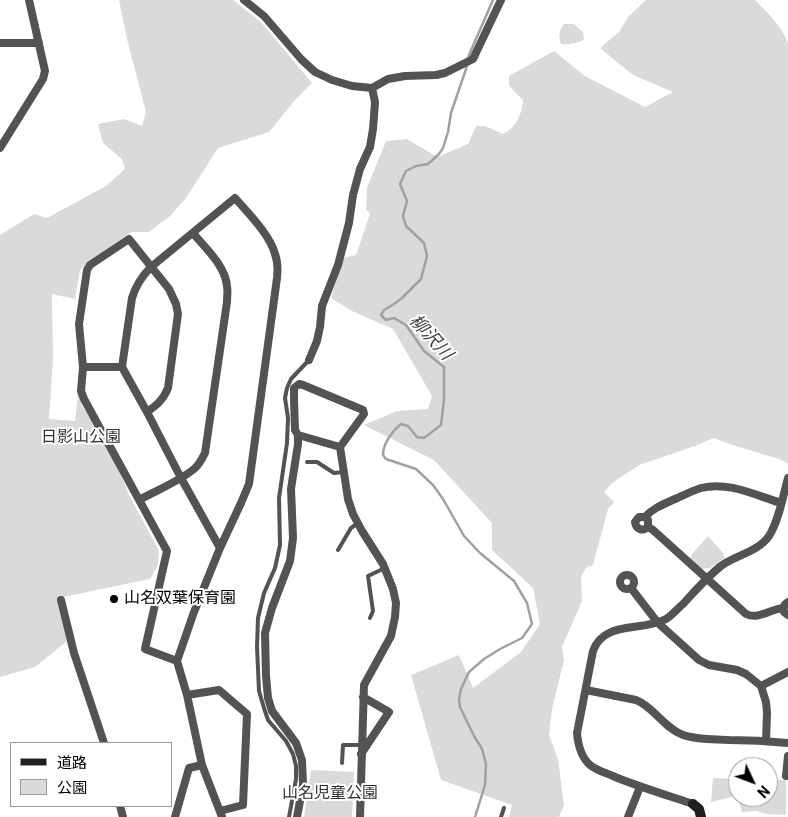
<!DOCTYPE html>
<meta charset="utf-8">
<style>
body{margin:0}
#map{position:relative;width:788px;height:817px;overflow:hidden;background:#fff;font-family:Roboto,"Noto Sans JP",sans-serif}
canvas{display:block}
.legend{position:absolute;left:10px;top:742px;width:162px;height:65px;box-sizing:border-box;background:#fff;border:1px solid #999;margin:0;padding:6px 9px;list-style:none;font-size:15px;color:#000}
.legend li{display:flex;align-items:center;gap:10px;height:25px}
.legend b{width:25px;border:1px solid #999}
.north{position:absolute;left:728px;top:757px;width:50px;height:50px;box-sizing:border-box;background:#fff;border:1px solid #999;border-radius:50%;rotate:133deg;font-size:14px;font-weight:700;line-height:20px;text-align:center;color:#000}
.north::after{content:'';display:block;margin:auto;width:18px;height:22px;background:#000;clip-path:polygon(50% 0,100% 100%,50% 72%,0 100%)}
</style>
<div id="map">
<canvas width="788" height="817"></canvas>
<ul class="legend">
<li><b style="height:6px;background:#202020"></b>道路</li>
<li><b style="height:14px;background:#dadada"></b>公園</li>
</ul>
<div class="north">N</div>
</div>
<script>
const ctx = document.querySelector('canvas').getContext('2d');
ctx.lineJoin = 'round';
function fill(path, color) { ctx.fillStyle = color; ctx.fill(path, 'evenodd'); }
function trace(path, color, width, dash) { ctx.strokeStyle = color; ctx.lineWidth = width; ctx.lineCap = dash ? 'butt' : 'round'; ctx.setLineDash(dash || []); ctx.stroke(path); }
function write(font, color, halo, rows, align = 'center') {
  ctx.font = font + ' Roboto,"Noto Sans JP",sans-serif'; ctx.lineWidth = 4; ctx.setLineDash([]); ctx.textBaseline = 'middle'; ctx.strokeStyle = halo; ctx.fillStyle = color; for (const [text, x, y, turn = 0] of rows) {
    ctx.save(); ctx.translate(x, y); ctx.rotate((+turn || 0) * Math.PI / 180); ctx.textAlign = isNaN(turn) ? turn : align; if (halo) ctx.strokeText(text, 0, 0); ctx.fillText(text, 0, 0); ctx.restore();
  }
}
fill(new Path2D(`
 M119,0H233L261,22L312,83L295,100L269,132L218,148L186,198L170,216L149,232H131L88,262L80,270L75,299L52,294L53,360L49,419L75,421L78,394L83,402L81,404L86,412H88L118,468L129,495L159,551L158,565L150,579L58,598L67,641L35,667L0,677V235L34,214L47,218L106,186L125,169L122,159L103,143L98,124L124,119L142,126L146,112L127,39Z
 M646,0H755C768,13 782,27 788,43V464L782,460L733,445L713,438L695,446L639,465L612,483L604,492L614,502L608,509L593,565L586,568L581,576L582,601L562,647L564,660L552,709L549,735L558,759L564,805L559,817H509L512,805L441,780L411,675L459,655L473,688L521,652L540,624L533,588L492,550V523L434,460L364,425L397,411L428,409L432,396L393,329L352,311L331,298L343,258L356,255L370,214L366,209L367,188L386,141L407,139L437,157L468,144L476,126H485L503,134C516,128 522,114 523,100L509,86V76L554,51L585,76L645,107L673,92L633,75L600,48L619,32L629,16Z
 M564,24H574L583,32L584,40C576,43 570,45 561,44C558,35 559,31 564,24Z
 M708,536L723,553L725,558L710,568L702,569L690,558L692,554Z
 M311,770L354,772L352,817H304Z
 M713,778L738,779V797H768V779L786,780V815L767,814L756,811L742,812L738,798L736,796L711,802Z`), '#dadada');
trace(new Path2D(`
 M475,817L485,785L486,764L482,749L474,736L460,707L459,699L461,689L469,672L484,659L500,649L522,638L532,624L527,603L514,581L480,553L464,536L443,499L433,485L416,469L386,459L383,455C383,444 392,431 401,424L408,426L417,437L424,438L441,425L444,400V367L424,351L406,325L394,318L386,320L381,315L384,310L394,304L402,298L421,279L427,256L424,243L406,226L403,216L407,201L400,184L406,171L416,166L428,164L439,154L443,148L448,132L451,113L466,69L469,55L493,0`), '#a1a1a1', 2.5);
trace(new Path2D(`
 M307,462H317L334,473L344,472
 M338,550L351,528L358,523
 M370,618L373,611L368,576L385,568
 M342,763L343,745H361
 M289,817L296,779V766L293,754L286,741L268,720L264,708L259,691L257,647L258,618L264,593L275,568L280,545L279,498L287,443L288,418L285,398L287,388L291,379L309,360
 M501,817L504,808`), '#535353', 4);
trace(new Path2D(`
 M244,0L264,16L301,59L315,72L332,80L352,86L372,88L388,79L405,76L436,75L445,73L473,59L501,0
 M0,43H39
 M0,148L43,79L45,71L29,0
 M309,360L317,341L320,327L322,306L338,265L349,223L353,195L360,169L370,147L373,129L375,102L372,88
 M83,367H122
 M147,412C157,405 163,400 168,388L178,314L176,304L169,289L129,239L90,265L87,270L79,324L83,367L81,391L84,399L167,551L145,649L177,661
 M298,435L295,430L294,399V388L299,384L303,385L363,410L364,414L340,447
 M139,500C157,490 178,482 194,469C199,465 202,459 205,453L227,302C227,297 228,291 227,286C225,265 205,248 193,233
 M645,517L648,520V527C642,532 636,529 635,522L639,517H645C653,508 664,504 675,499C684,495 692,491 701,488C728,481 755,495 781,503
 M648,527L653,530L746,614C758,620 771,609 783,608
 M220,548L181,478L147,412L122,367L132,298C136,285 142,276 151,267L235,198C248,213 270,235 275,254C278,262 278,269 277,278L249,484L241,503L220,548L194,612L177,661L187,695L202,765L222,817
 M620 582a7 7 0 1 1 14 0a7 7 0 1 1-14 0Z
 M631,588L658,623L699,660L709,665L737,670L746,674L761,686L766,702L767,713L766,741
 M61,600L74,653L104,743
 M788,602C784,604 783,607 784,612L788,615
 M761,686L788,672
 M586,690L636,700C654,707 664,728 683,735C697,740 714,739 729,740C749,740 768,741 788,743
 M187,695L219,690L247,714L243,805L220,811
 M361,754L389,712L363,697
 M786,776L788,756
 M693,804C666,795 640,787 615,777C607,773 597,771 590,765C581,757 578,745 577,733L593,651C604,620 642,632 666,619C672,615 677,609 683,604C695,591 707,577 721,566C736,555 758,552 769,536C779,520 783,496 788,478
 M120,806L123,817
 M175,817L189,768L202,765
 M297,817L303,785L302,760L296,743L272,711L268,698L266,676L265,633L272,608L290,561L293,538L291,489L298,444V435L340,447L348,499L353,514L362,531L383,564L393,589L396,603L395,617L391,636L364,685L360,817
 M628,817L640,787`), '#535353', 8);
trace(new Path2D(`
 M693,804L699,809L701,817`), '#202020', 10);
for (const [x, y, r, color] of [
 [114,599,5,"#000"]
]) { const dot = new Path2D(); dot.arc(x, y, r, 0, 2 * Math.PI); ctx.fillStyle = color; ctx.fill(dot); trace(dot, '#fff', 2); }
write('16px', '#313131', '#fff', [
 ["日影山公園",81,438],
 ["山名児童公園",330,794]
]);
write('16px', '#000', '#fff', [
 ["山名双葉保育園",124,599]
], 'left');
write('italic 18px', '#424242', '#fff', [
 ["柳沢川",430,338,48]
]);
</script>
